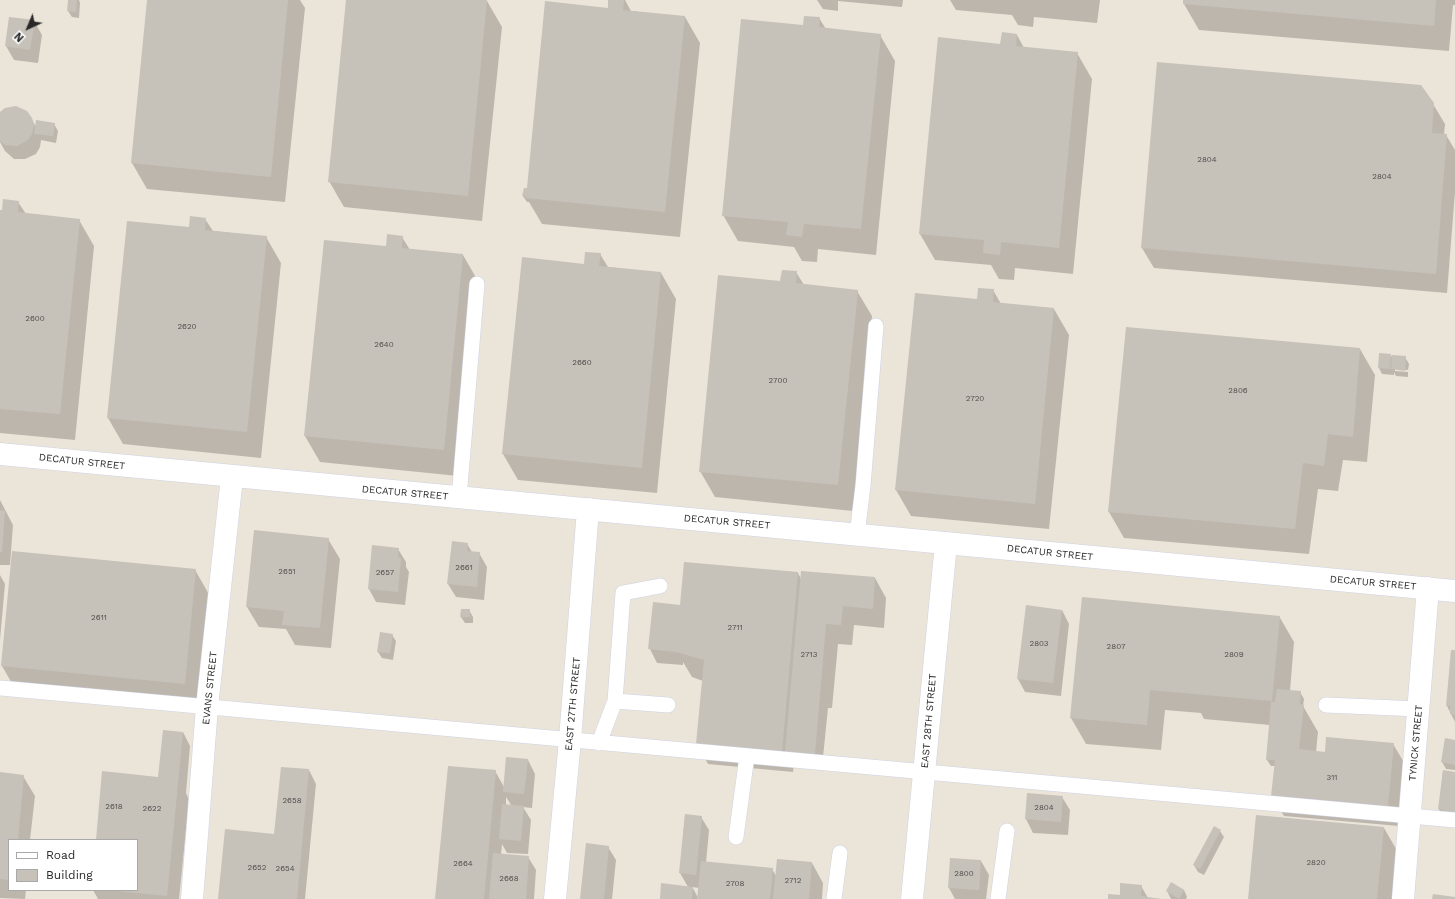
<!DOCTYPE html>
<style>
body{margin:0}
#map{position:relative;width:1455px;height:899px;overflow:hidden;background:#ebe4d9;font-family:"Work Sans",sans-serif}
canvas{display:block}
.legend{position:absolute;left:8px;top:839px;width:130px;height:52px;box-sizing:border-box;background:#fff;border:1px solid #a9a9a9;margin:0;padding:5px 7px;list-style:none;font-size:12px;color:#282828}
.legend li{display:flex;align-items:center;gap:8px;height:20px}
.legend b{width:20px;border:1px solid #a9a9a9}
.north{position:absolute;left:8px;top:8px;width:40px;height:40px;-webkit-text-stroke:3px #fff;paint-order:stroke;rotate:224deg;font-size:11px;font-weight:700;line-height:16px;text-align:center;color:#282828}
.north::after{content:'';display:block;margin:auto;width:14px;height:18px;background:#282828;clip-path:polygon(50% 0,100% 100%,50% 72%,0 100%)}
</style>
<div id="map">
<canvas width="1455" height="899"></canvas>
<ul class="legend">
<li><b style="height:5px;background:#fff"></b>Road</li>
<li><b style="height:11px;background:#c6c1b9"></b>Building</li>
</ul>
<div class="north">N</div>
</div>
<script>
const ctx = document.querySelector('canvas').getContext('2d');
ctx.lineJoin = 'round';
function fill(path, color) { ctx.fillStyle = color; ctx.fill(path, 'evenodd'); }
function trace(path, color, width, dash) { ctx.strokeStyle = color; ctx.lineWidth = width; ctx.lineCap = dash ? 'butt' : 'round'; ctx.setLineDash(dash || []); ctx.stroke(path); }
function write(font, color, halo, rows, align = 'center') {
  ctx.font = font + ' "Work Sans",sans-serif'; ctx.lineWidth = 3; ctx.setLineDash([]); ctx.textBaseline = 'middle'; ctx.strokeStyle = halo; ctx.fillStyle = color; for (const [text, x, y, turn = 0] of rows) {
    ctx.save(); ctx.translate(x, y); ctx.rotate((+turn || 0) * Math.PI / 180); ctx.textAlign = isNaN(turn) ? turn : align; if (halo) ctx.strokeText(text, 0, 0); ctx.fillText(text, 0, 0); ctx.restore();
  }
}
fill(new Path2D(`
 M69,0H79L80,3L79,18L72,17L68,11Z
 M148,0H300L305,8L285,202L147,189L132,163Z
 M347,0L487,1L502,27L482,221L344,207L329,181Z
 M609,0H625L631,11L685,17L700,43L680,237L542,224L529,202H527L523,196L528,191L609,9Z
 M817,0H903L902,7L838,1V11L823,9Z
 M950,0H1100L1097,23L1034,17L1033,27L1018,25L1012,15L956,10Z
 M1184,0H1455V5H1453L1449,51L1199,30L1184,4Z
 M819,18L826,29L880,35L895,61L876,255L818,249L817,262L802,261L794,247L738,241L723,215L804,27Z
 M34,21L42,35L38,63L14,60L6,46Z
 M1017,35L1024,48L1077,53L1092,79L1073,274L1015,268L1014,280L999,279L991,265L935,260L920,234L1001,45Z
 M1433,104L1445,124L1444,135H1446L1455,150V192L1447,293L1154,268L1142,248Z
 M0,113L31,118L36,127L54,124L58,131L56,143L41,140L40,147L36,154L25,159H14L5,151L0,142Z
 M18,202L26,214L79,220L94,246L75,440L0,433V211H3Z
 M205,219L213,231L266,237L281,263L261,458L123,444L108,418L190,229Z
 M402,237L410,250L463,255L478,281L458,476L320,462L305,436Z
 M600,254L608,267L661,273L676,299L657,493L518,480L503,454L585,265Z
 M796,272L804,285L857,291L872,316L853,511L715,497L700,471L781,282Z
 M993,290L1001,304L1054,309L1069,335L1049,529L911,516L896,490L978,301Z
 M1360,349L1375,375L1367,462L1343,460L1338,491L1318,489L1309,554L1124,538L1109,512Z
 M1391,355L1393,359L1405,357L1409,364L1408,370L1395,369V371L1408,372V377L1396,376L1394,372V375L1382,374L1379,368Z
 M0,500L13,525L10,565H0Z
 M328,539L340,559L331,648L295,645L286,629L259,627L247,607Z
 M467,544L472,552L479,553L487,567L484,600L456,597L448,584Z
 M398,549L406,562V567L409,572L405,605L376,602L369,589Z
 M13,552L195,570L210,596L199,710L17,692L2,666Z
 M798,573L801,579L875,578L886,598L884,628L854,625L852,645L838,644L832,708H828L822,767L794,765L793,772L708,764L697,744L703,681L692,677L683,662V665L657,663L650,649L679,606Z
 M0,575L5,584L0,640Z
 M469,610L473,617V623H465L461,617Z
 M1062,610L1069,624L1061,696L1025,692L1018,679Z
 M1279,616L1294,642L1290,691L1300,692L1304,699L1303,706L1318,732L1316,752L1325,753L1393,744L1405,764L1399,826L1284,816L1272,796L1275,766H1271L1267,760L1270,725L1204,719L1201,713L1165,710L1161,750L1086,744L1071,718Z
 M392,635L396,641L393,660L382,658L378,652Z
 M1455,651V722L1447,706Z
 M183,732L190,746L186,793L189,800L179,899H98L93,890H137V840H97L159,778Z
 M1455,741V770L1446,769L1442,762Z
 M528,760L535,774L532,808L523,807L531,820L528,854L507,853L502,844L501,855L528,857L536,870L534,899H437L495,771L504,787ZM506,797L510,803L511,806L506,805Z
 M309,770L316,784L305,899H219L275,835Z
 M1443,771L1455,773V824L1446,823L1439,809Z
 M0,773L23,776L35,796L30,840H9V890H26L25,899L0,898Z
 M1028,794L1062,797L1070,810L1068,835L1033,833L1026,819Z
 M685,815L701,817L709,830L706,863L772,869L776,876L812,863L823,883L822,899H661L688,887L680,873ZM692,887L699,888L698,898L694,890Z
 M1384,828L1399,854L1394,899H1249Z
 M1220,831L1224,837L1204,875L1198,872L1194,865Z
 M608,847L616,860L612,899H581Z
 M981,861L989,875L986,899H955L949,888Z
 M1172,883L1184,890L1187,897L1186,899H1171L1167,891Z
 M1141,886L1148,898L1162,899H1109Z`), '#0003');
fill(new Path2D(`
 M68,0H77L76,12L67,11Z
 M147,0H288L271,177L131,163Z
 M346,0H487L468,196L328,182Z
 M608,0H624L623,10L685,16L665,212L526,198V196H522L524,188H527L545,1L608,8Z
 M1183,0H1436L1434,26L1183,4Z
 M804,16L820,17L819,27L881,34L861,229L804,224L802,237L786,235L788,222L722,216L741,19L803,25Z
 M9,17L35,20L30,50L5,46Z
 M1002,32L1017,34L1016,46L1078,52L1059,248L1001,242L1000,255L983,253L984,240L919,234L938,37L1000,44Z
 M1157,62L1421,85L1434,103L1432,133L1447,134L1436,274L1141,248Z
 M16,106L27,111L32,118L34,125L32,134L28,140L17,146L5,145L0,141V112L5,108Z
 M36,120L55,123L53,136L34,134Z
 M3,199L19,201L18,212L80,219L60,414L0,409V210H2Z
 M190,216L206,218L205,230L267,236L247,432L107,418L127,221L189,227Z
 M387,234L403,236L402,248L463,254L444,450L304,436L324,240L386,246Z
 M585,252L601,253L599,266L661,272L642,468L502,454L522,257L584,264Z
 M782,270L797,271L796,283L858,290L838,485L699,472L718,275L780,281Z
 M978,288L994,289L993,302L1054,308L1035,504L895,490L915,293L977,299Z
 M1126,327L1360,348L1353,437L1328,434L1324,466L1303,463L1295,529L1108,512Z
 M1379,353L1391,354L1390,369L1378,368Z
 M1392,355L1406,356L1405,371L1391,369Z
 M0,510L5,511L2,552H0Z
 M254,530L329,538L320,628L282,625L284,611L246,607Z
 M452,541L468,543L467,551L480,552L477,587L447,584Z
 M372,545L399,548L398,557L401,558L398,592L368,589Z
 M12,551L196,569L185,684L1,666Z
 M684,562L798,572L782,752L696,744L704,660L676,652L648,649L653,602L680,605Z
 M801,571L875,577L873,609L843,606L841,625L826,624L815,754L785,752Z
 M1082,597L1280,616L1272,701L1150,690L1147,725L1070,718Z
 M1026,605L1062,610L1053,683L1017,679Z
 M461,609H470V617H460Z
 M380,632L393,634L390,653L377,652Z
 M1451,650H1455V715L1450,714V706H1446Z
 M1277,689L1301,691L1300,704L1304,705L1299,749L1325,752L1326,737L1394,743L1388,806L1271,796L1275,760H1266L1271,702H1275Z
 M163,730L183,732L167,896L117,891L137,890V840H96L102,771L158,777Z
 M1445,738L1455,740V765L1441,762Z
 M506,757L528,759L524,794L503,792Z
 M448,766L496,770L484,899H435Z
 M281,767L309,769L297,899H218L225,829L274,834Z
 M1443,770L1455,772V813L1438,809Z
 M0,772L24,775L18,840H9V880L0,879Z
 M1027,793L1063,796L1061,822L1025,819Z
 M502,804L524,806L521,841L499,839Z
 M685,814L702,816L696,875L679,873Z
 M1256,815L1384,827L1377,899H1248Z
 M1214,826L1221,830L1200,869L1193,865Z
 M586,843L609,846L604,899H580Z
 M493,853L529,856L526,899H489Z
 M950,858L981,860L979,890L948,888Z
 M777,859L812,862L809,899H773Z
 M701,861L773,868L770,899H697Z
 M1171,882L1184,890L1179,899L1166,891Z
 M661,883L693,887L692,899H660Z
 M1120,883L1142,885L1141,896L1161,899H1108V894L1120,895Z
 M1433,894L1455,897V899H1432Z`), '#c6c1b9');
const lane = new Path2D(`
 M459,498L477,284
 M857,535L863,486L876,326
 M0,688L1455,820
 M615,701L623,593L660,586
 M1326,705L1419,709
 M599,743L615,701L668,705
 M736,837L747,756
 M834,899L840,853
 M998,899L1007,831`);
const street = new Path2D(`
 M0,454L1455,591
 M192,899L207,707L232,477
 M555,899L570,740L588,509
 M912,899L946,543
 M1403,899L1428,588`);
trace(lane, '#ced2e2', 16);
trace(street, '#ced2e2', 23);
trace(lane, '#fff', 15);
trace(street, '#fff', 22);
write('8px', '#504e4c', null, [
 ["2804",1207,160],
 ["2804",1382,177],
 ["2600",35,319],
 ["2620",187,327],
 ["2640",384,345],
 ["2660",582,363],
 ["2700",778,381],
 ["2806",1238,391],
 ["2720",975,399],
 ["2661",464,568],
 ["2651",287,572],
 ["2657",385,573],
 ["2611",99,618],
 ["2711",735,628],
 ["2803",1039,644],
 ["2807",1116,647],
 ["2713",809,655],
 ["2809",1234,655],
 ["311",1332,778],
 ["2658",292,801],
 ["2618",114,807],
 ["2804",1044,808],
 ["2622",152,809],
 ["2820",1316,863],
 ["2664",463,864],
 ["2652",257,868],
 ["2654",285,869],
 ["2800",964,874],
 ["2668",509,879],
 ["2712",793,881],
 ["2708",735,884]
]);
write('10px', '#282828', '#fff', [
 ["DECATUR STREET",82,462,6],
 ["DECATUR STREET",405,493,5],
 ["DECATUR STREET",727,522,5],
 ["DECATUR STREET",1050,553,6],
 ["DECATUR STREET",1373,583,5],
 ["EVANS STREET",210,688,-84],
 ["EAST 27TH STREET",573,704,-85],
 ["EAST 28TH STREET",929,721,-85],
 ["TYNICK STREET",1416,743,-85]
]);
</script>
